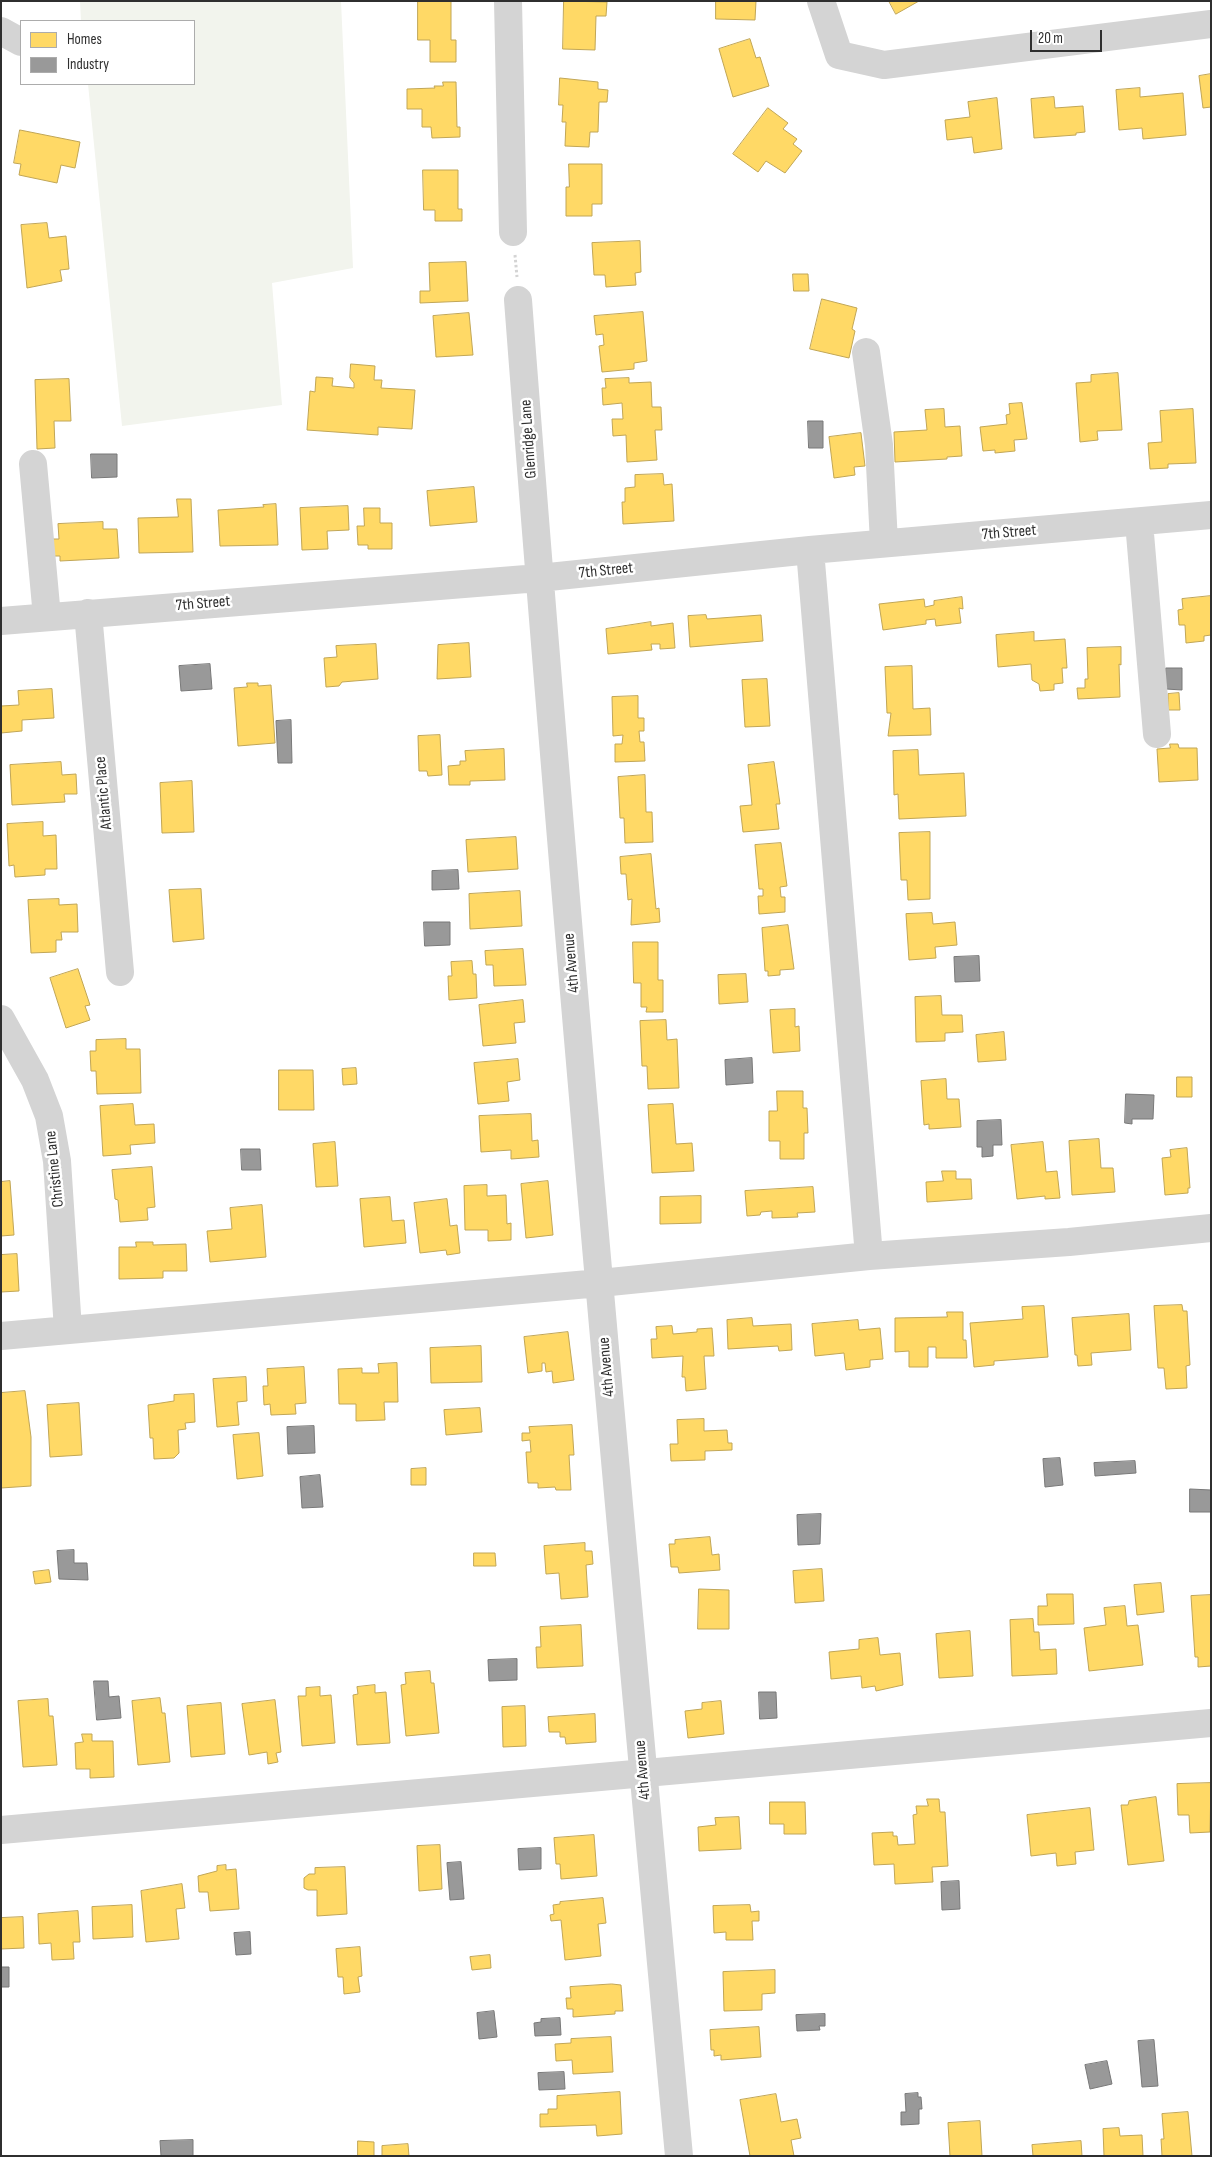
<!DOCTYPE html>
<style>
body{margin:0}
#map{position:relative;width:1212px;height:2157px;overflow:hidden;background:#fff;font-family:"Sofia Sans Condensed",sans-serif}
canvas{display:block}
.frame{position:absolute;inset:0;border:2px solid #2f2f2f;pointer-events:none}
.legend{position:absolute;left:20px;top:20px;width:175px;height:65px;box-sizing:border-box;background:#fff;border:1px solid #acacac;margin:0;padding:6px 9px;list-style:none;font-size:15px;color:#2f2f2f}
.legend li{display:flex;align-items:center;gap:10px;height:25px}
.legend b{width:25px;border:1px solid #acacac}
.scale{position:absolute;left:1030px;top:30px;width:72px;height:22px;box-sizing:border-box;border:2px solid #2f2f2f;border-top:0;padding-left:6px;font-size:15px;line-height:18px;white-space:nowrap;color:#2f2f2f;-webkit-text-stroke:4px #fff;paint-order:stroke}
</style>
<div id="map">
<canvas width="1212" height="2157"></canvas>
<div class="frame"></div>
<ul class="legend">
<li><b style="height:14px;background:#ffd966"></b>Homes</li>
<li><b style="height:14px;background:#999"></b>Industry</li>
</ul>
<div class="scale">20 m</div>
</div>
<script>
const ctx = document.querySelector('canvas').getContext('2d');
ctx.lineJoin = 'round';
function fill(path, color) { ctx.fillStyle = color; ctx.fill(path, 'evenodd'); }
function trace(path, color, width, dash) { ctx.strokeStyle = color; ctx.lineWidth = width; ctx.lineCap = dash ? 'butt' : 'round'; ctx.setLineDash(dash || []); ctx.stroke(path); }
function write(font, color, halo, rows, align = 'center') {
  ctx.font = font + ' "Sofia Sans Condensed",sans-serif'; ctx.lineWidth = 5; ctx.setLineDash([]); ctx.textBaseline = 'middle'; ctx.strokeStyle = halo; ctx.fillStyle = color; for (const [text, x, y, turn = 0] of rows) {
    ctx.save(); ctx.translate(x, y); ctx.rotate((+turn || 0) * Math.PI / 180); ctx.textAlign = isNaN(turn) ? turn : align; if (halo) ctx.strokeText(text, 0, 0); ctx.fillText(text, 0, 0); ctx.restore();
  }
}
fill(new Path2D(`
 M80,1H341L353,268L272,283L282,405L122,426L88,84H194V21H81Z`), '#f2f4ed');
const homes = new Path2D(`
 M418,1H451V40H456V62H430V40H418Z
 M564,1L607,2L606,16H596L595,50L563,49Z
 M716,1H756L755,20L716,19Z
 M889,1H919L896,14Z
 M750,39L756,58L760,57L769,86L733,97L719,49Z
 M1211,74V107L1203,108L1199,76Z
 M560,78L598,82V89L608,90L607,102H599L598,132H590L589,147L565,146L566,122H562L563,105H559Z
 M443,82H456L457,127H460V137L432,138L431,127H422V109H407V89L435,88L434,86H443Z
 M1140,88V97L1183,93L1186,135L1143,139L1142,128L1119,130L1116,90Z
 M1054,97L1055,108L1083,106L1085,132L1076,133V135L1034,138L1031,99Z
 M997,98L1002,149L974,153L972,137L947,140L945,120L970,117L968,102Z
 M768,108L788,123L783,129L797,139L793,144L802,151L785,173L766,161L758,172L733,154Z
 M20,130L80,142L75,168L61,165L57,183L19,175L21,164L14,163Z
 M569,164H602V204H592V216H566V187H569Z
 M423,170H458V209H462V221H435V210H424Z
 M47,223L49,238L66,236L69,269L60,270L62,281L27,288L21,225Z
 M640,241L641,272L635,273L636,285L606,287L605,275H594L592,243Z
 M466,262L468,301L420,303V291H430L429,263Z
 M793,274H808L809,291H794Z
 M822,299L857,308L852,329L855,331L849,358L810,349Z
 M643,312L647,361L634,363V369L602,372L599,346L604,345L603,334L596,335L594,316Z
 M469,313L473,355L436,357L433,316Z
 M351,364L375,366L374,380H382L381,388L415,390L412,429L378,427V435L307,430L310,391L315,392L316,377L333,378L332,386L354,388V383L350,378Z
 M1118,373L1122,430L1097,431L1098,440L1080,442L1076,383L1091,382V375Z
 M629,378V383L651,382L652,407H661L662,430H655L657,460L627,462L626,435L613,436L612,419H623L622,403L603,405L602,388H606L605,379Z
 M69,379L71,421H54L55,448L37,449L35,380Z
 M1022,403L1027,439L1014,440L1015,451L995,453V450L983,451L980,427L1007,424L1006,415L1010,414L1009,404Z
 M944,409L945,427L960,426L962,456L947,457V459L895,462L894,432L927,430L925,410Z
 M1193,409L1196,463L1168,464V468L1150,469L1148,443L1162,442L1160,411Z
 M861,433L865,466L854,467L855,475L834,478L829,437Z
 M663,474L664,485L672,484L674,521L623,524L622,502H625V488L635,487V475Z
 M474,487L477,522L430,526L427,491Z
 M177,499H191L193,552L139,553L138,518L178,517Z
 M276,504L278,545L220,546L218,510L264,507L263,505Z
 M348,506L349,530L327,531L328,549L302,550L300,508Z
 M364,508H380V523H392V549H368V545H358L357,526H364Z
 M103,522V529H117L119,558L60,561V556H51L50,539H59L58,524Z
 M1211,596V635L1204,636V641L1186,643L1185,625H1179L1178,610L1183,609L1182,599Z
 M962,597L963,609L959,608L961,623L936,626L935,619L926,620V624L883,630L879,604L924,599L925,607L934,605V601Z
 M706,615L707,619L761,615L763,641L690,647L688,616Z
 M651,622V626L673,623L675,648L660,649V644H651L652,650L608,654L606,629Z
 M1034,632V641L1065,639L1067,668H1062L1063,683L1054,684V690L1040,691L1039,684L1032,680L1031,664L998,667L996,635Z
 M469,643L471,677L437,679L438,645Z
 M376,644L378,679L342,682L339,686L326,687L324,658L337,657L336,646Z
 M1121,647V665L1119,664L1120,697L1078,699L1077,688H1085V679H1088L1087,648Z
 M912,666L913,709L930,708L931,735L888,736L891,713H887L885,667Z
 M767,679L770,726L745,727L742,680Z
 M247,683H258V686L271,685L275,743L238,746L234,688L247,687Z
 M52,689L54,718L22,720V731L1,733V706L19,705L18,691Z
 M1179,693L1180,710H1168V694Z
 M638,696V718H644V731H639L640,742H644L645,761L615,762V744H622L623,735L613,736L612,697Z
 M440,735L442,775L428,776L427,771H419L418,736Z
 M1170,744H1178L1179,748H1197L1198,780L1159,782L1157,749L1170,748Z
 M504,749L505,780L470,781V785H449L448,766L460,765V761H466L465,751Z
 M918,750L919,775L964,773L966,816L899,819L898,794L894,795L893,751Z
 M61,762L62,775L76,774L77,794H64L65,802L12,805L10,765Z
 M774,762L780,804H776L779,829L743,832L740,806L752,805L748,765Z
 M645,775L646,812H652L653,842L625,843L624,818H620L618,777Z
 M192,781L194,832L162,833L160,783Z
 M43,822V836L56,835L57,869H45V875L15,877L14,865L9,866L7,824Z
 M930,832V899L908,900L907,880H901L899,833Z
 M516,837L518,869L468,872L466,840Z
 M781,843L787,886L780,887L781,897H785V912L759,914L758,896H763V889H759L755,845Z
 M651,854L656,909L659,908L660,922L631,925L632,899L628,900L626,874H621L620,857Z
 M201,889L204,939L173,942L169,890Z
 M520,891L522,926L470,929L469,894Z
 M59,899V905L77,904L78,932H61L62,940H56V952L31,953L28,900Z
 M932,913L933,924L955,922L957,945L935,947L936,958L909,960L906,914Z
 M788,925L794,969L780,970V975L768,976V971H765L762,928Z
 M633,942H658V980H663V1012H646L647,1007H641V983H634Z
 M523,949L526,985L494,986L493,965H486L485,951Z
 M472,961L473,974H476L477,998L449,1000L448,976H452L451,962Z
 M78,969L90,1005L85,1006L90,1020L66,1028L50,978Z
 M746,974L748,1002L719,1004L718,975Z
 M941,996L942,1015H962L963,1032L945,1033V1041L916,1042L915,997Z
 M523,1000L525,1022L514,1023L516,1043L483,1046L479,1005Z
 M795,1009V1027L799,1026L800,1051L773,1053L770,1010Z
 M666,1020L667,1040L677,1039L679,1088L648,1089L647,1066H642L640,1021Z
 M1004,1032L1006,1060L978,1062L976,1035Z
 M126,1039V1049H140L141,1093L97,1094L96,1071H91L90,1051H96V1040Z
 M518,1059L520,1080L507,1082L509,1101L478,1104L474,1063Z
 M356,1068L357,1084L343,1085L342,1069Z
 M279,1070H313L314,1110H279Z
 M1177,1077H1192V1097H1177Z
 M946,1079L947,1099H959L961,1127L929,1129V1124L924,1125L921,1081Z
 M777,1091H803V1108H807L808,1133H804V1159H780V1141H769V1111H777Z
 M133,1104L135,1125L154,1124L155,1143L130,1145L131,1154L103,1156L100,1106Z
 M673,1104L676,1144L692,1143L694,1171L652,1173L648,1105Z
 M531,1114L532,1141L538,1140L539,1157L511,1159V1150L481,1152L479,1116Z
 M1099,1139L1101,1168H1113L1115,1192L1072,1195L1069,1141Z
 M335,1142L338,1186L316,1187L313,1144Z
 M1043,1142L1046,1172L1057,1171L1060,1198L1045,1199V1196L1017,1199L1011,1145Z
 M1187,1148L1190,1188H1188V1193L1165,1195L1162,1158L1171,1157L1170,1150Z
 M152,1167L155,1207L147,1208L148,1220L120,1222L118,1200L115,1199L112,1170Z
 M942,1171H956V1179H971L972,1199L927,1202L926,1182L943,1181Z
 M10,1181L14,1235L1,1236V1182Z
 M548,1181L553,1235L526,1238L521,1184Z
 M487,1185V1196L506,1195L507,1224L511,1223V1240L488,1241V1230H465L464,1186Z
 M813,1187L815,1212L797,1213L798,1217L772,1218V1211L761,1212L760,1215L747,1216L745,1191Z
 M701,1196V1223L660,1224V1197Z
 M390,1197L392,1221L404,1220L406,1243L364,1247L360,1199Z
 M447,1199L450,1226L457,1225L460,1253L447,1255L446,1250L420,1253L414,1203Z
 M262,1205L266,1257L210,1262L207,1231L232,1229L230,1208Z
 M136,1242H153V1245L186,1244L187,1271H163V1278L119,1279V1247H136Z
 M17,1254L19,1291L1,1292V1255Z
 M1182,1305L1183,1311H1187L1190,1365L1186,1366L1187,1388L1166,1389L1164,1368H1158L1154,1306Z
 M1044,1306L1048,1357L994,1361V1365L974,1367L970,1323L1023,1319L1022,1307Z
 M947,1312H963V1340H966L967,1358H936V1347H928V1367H909V1351L895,1352V1318L947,1317Z
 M1129,1314L1131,1350L1091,1353L1092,1365L1078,1366L1077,1355H1075L1072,1318Z
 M752,1318L753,1326L791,1324L792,1350L779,1351L778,1346L728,1349L727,1320Z
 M858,1320L859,1330L880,1328L883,1359L870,1360V1367L846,1370L844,1353L815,1356L812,1324Z
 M672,1326L673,1334L697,1332V1329L712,1328L714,1356H704L706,1389L686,1391L685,1377H682L683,1356L652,1358L651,1339H657L656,1327Z
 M568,1332L574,1380L553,1383L552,1371L546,1372L545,1363H542V1371L528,1373L524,1337Z
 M481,1346L482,1382L431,1383L430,1348Z
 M397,1363L398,1402H384L385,1420L356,1421V1404H339L338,1369L362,1368V1373H379L378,1364Z
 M304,1367L306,1403L295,1404L296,1414L271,1415L270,1404L264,1405L263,1386H268L267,1369Z
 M246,1377L247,1401L237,1402L239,1425L217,1427L213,1379Z
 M25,1391L31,1437V1486L1,1488V1393Z
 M194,1394L195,1422L185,1423L186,1429L178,1430L179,1453L174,1458L154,1459L153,1438H150L148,1405L174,1401V1395Z
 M79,1403L82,1455L50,1457L47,1405Z
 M480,1408L482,1432L446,1435L444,1410Z
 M704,1419V1431L727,1430L728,1443H732V1450L705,1451V1460L671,1461L670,1444H678L677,1420Z
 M572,1425L574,1455H569L571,1490H556L555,1487L538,1488V1483H528L526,1452H531L530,1440L522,1441V1433H530L529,1427Z
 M259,1433L263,1476L237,1479L233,1435Z
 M426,1468V1485H411V1469Z
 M710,1537L712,1555L719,1554L720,1570L679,1573L678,1567H671L669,1544H675V1540Z
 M585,1543V1551H592L593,1564L586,1565L588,1597L561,1599L559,1573L546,1574L544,1546Z
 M474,1553H495L496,1566H474Z
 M822,1569L824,1601L795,1603L793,1571Z
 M49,1570L51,1582L35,1584L33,1572Z
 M1161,1583L1164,1612L1137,1615L1134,1585Z
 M699,1589L729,1590V1629H698Z
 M1047,1594H1073L1074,1624L1038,1625V1606H1047Z
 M1211,1595V1666L1198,1667V1657H1195L1191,1596Z
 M1125,1606L1127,1626L1138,1625L1143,1665L1089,1671L1084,1628L1106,1625L1104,1608Z
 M1033,1619L1034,1632H1039L1040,1650L1056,1649L1057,1674L1012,1676L1010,1620Z
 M581,1625L583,1666L537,1668L536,1647H541L540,1627Z
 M970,1631L973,1676L939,1678L936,1634Z
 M878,1638L880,1655L900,1653L903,1685L876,1691L875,1686L862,1688L861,1676L831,1679L829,1652L859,1649V1640Z
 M430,1671L431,1683H434L439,1733L406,1736L401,1685L406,1684L405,1673Z
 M375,1685V1693L386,1692L390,1743L357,1745L353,1695L358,1694L357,1687Z
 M320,1687V1696L331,1695L335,1743L302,1746L298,1696H306V1688Z
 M160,1698L162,1713H165L170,1762L138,1765L132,1701Z
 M48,1699L49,1716H53L57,1765L23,1767L18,1701Z
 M275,1700L281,1752L276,1753L278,1762L268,1764L267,1752L249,1755L242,1704Z
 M721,1701L724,1734L688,1738L685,1711L702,1709V1703Z
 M221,1703L225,1754L191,1757L187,1706Z
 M525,1706L526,1746L503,1747L502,1707Z
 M595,1714L596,1742L566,1744L565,1737H560V1732H549L548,1717Z
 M82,1734H92V1741H113L114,1777L90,1778V1769H76L75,1743L83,1742Z
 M1211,1783L1210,1832L1190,1833L1189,1815H1178L1177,1784Z
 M1156,1797L1164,1861L1128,1865L1121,1805H1128L1129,1801Z
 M927,1799H939L940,1812H945L948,1866L932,1867L933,1882L895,1884L894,1864L874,1865L872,1833L893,1832V1836H897L898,1845L915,1844L913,1815L917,1814L916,1806H928Z
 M770,1802H805L806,1834H784V1824H770Z
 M1090,1808L1094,1850L1075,1852L1076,1864L1057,1866L1056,1853L1031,1856L1027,1815Z
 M739,1817L741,1849L699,1851L698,1827L716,1825L715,1818Z
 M594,1835L597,1876L561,1879L560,1864H556L554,1838Z
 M440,1845L442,1889L419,1891L417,1846Z
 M226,1865V1870L236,1869L239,1909L210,1911L208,1892H199L198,1876L217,1871V1866Z
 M345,1867L347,1914L317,1916V1890H308L304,1888V1878L309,1874H315V1868Z
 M182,1884L185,1908L176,1909L179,1939L146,1942L141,1891Z
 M603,1898L606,1923L598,1924L601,1956L565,1960L561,1920L551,1921L550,1915L554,1914L553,1905L560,1904V1902Z
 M132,1905L133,1937L93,1939L92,1907Z
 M750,1905L751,1912L759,1911V1921H752L753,1940H726V1932L714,1933L713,1906Z
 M78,1911L80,1942H73L74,1959L52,1960L51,1943L39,1944L38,1914Z
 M23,1917L24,1948L1,1949V1918Z
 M360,1947L362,1976L358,1977L360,1992L344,1994L343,1977H338L336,1949Z
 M490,1955L491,1968L472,1970L470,1957Z
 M775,1970V1993L762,1994V2010L724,2011L723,1972Z
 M612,1984L621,1985L623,2011H615V2014L573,2017V2009H567L566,1998H571L570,1987Z
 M759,2027L761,2057L721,2060V2055L714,2056V2050H711L710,2030Z
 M611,2037L613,2072L573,2074L572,2060L556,2061L555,2044L571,2043V2039Z
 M620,2092L622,2134L597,2136L596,2125L540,2127V2114H548V2109H557V2096Z
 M776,2094L781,2122L797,2119L801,2138L791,2140L794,2156H750L740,2100Z
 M1188,2112L1192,2156H1162L1161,2139H1164L1162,2114Z
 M980,2121L982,2156H950L948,2123Z
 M1119,2128L1120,2136L1142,2135L1143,2156H1104L1103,2129Z
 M358,2141L374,2142V2156H358Z
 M1081,2141L1082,2156H1033L1032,2145Z
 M408,2144L409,2156H382V2146Z`);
fill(homes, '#ffd966');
trace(homes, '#c1a656', 1);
const industry = new Path2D(`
 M808,421H823V448H809Z
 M91,454H117V477L92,478Z
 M210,664L212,689L181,691L179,666Z
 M1166,668H1182V690L1166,689Z
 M291,720L292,763H278L276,721Z
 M458,870L459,889L432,890V871Z
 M424,922H450V945L425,946Z
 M979,956L980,981L955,982L954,957Z
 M752,1058L753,1083L726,1085L725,1060Z
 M1126,1094L1154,1095L1153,1119H1132V1124L1125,1123Z
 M1001,1120L1002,1145H993V1156L982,1157V1147H977V1121Z
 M241,1149H260L261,1170H242Z
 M314,1426L315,1453L288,1454L287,1427Z
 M1060,1458L1063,1485L1045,1487L1043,1459Z
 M1135,1461L1136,1473L1095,1476L1094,1463Z
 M320,1475L323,1507L302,1508L300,1477Z
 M1190,1489L1211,1490V1512H1190Z
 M821,1514L820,1544L798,1545L797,1515Z
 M74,1550V1563H87L88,1580L59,1579L57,1551Z
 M517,1659V1680L489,1681L488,1660Z
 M94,1681H108L109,1697L119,1696L121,1718L97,1720Z
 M759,1692H776L777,1718L760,1719Z
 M541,1848V1869L519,1870L518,1849Z
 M461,1862L464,1899L450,1900L447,1863Z
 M959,1881L960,1909L942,1910L941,1882Z
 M250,1932L251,1954L236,1955L234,1933Z
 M1,1967H9V1987H1Z
 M494,2011L497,2037L479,2039L477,2013Z
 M825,2014V2026H819L820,2030L797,2031L796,2015Z
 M560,2018L561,2035L535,2036L534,2023L541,2022V2019Z
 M1154,2040L1158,2086L1142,2087L1138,2041Z
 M1107,2061L1112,2084L1090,2089L1085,2065Z
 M564,2072L565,2089L539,2090L538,2073Z
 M918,2093V2097H921L922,2109H919V2124L901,2125V2112H906L905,2094Z
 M193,2140V2156H161L160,2141Z`);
fill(industry, '#999');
trace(industry, '#797979', 1);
trace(new Path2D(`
 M515,255L517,277`), '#d4d4d4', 3, [2.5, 2.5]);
trace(new Path2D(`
 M508,1L513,232
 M821,1L839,55L884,65L1211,24
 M1,31L21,42
 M518,300C565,919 621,1537 679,2156
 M866,352L879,445L884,543
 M33,464L47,617
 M1139,522L1157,734
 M810,550L869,1256
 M88,613L120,972
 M1,621L539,578L810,550L1211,515
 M1,1019L35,1080L49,1116L57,1161L68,1330
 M1,1336L600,1283L869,1256L1069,1242L1211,1228
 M1,1830L1211,1723`), '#d4d4d4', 28);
write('16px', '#2f2f2f', '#fff', [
 ["Glenridge Lane",529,439,-94],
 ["7th Street",1009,533,-5],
 ["7th Street",606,571,-6],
 ["7th Street",203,604,-5],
 ["Atlantic Place",104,793,-95],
 ["4th Avenue",572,963,-95],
 ["Christine Lane",55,1169,-96],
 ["4th Avenue",607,1367,-95],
 ["4th Avenue",643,1770,-95]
]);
</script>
